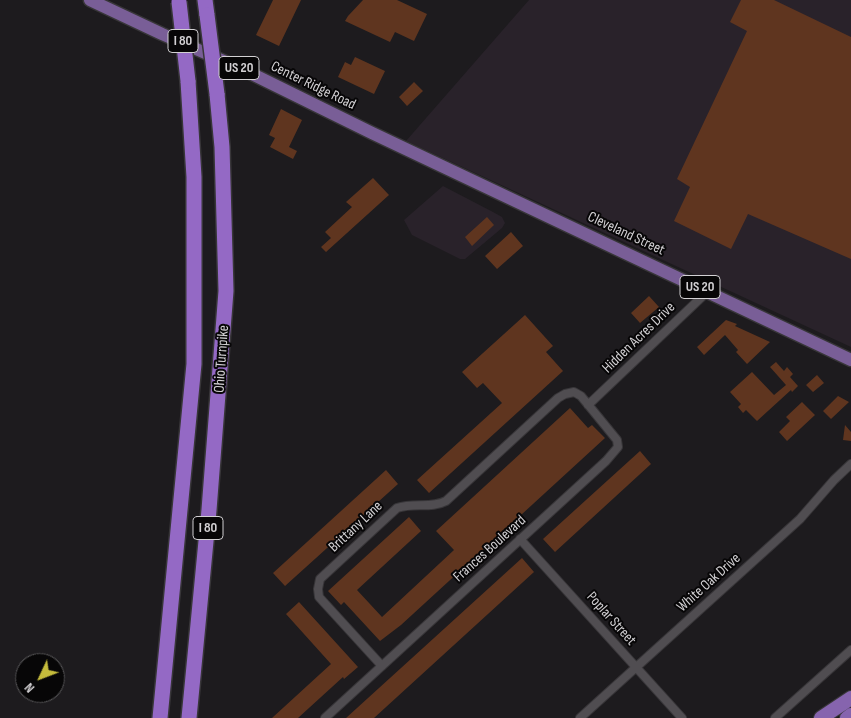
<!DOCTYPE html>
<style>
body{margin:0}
#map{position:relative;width:851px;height:718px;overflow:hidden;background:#1d1b1e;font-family:"Sofia Sans Condensed",sans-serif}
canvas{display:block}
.north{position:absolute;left:15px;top:653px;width:50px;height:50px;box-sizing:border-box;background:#070607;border:1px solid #585759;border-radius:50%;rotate:227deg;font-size:14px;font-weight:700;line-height:20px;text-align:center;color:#d2d0d3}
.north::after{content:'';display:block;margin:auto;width:18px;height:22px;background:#c6bc3c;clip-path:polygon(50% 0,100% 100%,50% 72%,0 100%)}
</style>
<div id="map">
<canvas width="851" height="718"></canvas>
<div class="north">N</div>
</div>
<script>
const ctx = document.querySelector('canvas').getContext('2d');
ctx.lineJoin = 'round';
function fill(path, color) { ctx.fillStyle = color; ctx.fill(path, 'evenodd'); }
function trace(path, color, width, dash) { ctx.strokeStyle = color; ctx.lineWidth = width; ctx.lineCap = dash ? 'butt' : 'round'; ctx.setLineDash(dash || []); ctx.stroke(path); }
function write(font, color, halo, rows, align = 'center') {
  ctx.font = font + ' "Sofia Sans Condensed",sans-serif'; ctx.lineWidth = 4; ctx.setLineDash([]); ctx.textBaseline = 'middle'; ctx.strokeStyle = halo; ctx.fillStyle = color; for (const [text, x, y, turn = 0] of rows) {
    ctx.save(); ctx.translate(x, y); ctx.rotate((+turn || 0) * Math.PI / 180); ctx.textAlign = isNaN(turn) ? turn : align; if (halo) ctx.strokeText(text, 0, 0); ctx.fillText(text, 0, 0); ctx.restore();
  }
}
fill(new Path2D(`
 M529,0H851V347L406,141Z
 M443,186L493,212L502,217L505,223L502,228L465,259H460L412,235L404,220Z`), '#29222a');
fill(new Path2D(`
 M273,0H301L279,46L256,35Z
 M363,0H397L427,14L414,41L395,32L390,42L345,21L348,16Z
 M741,0H774L851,37V259L748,214L731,249L674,221L690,187L677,179L747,31L730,22Z
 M355,57L385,71L374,94L338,77L345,62L351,65Z
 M414,82L423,91L407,106L399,97Z
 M281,109L302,120L289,147L297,151L293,159L270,147L275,138L269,135Z
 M373,178L389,195L326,252L321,247L331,238L325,232L352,207L346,202Z
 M487,217L494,225L472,246L465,237Z
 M511,232L523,246L497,269L485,256Z
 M649,296L659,307L640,323L631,313Z
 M525,315L553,346L546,352L563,371L429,493L417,480L502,403L483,383L477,388L462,372Z
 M726,320L737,324L735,326L770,342L747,364L736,352L738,350L725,335L704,355L697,347Z
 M776,362L784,371L787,367L793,374L790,377L798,386L792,392L791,390L757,421L746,410L743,413L738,407L741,404L730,392L752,372L774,395L786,385L770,367Z
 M817,375L824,383L813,392L806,385Z
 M838,396L849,402L831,419L823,411Z
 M802,402L815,415L787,441L779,432L790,421L786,417Z
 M570,408L588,428L592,425L605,438L401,625L380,641L344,602L341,605L328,591L409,517L421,531L357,590L382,617L454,550L436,531Z
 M845,425L851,432V441L843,440Z
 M640,451L651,464L555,552L543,539Z
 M386,470L398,484L285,586L273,573Z
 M522,558L534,572L374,718H346Z
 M299,602L358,667L344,679L343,677L298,718H272L331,664L286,614Z`), '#5f351f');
const minor = new Path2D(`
 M588,405L708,291
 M520,539L682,718
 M325,718L606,461L618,447L617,440L581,396L574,392L565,394L558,398L446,501C431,509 414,502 397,508L320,579L318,589L319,597L382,666
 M580,718L800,519L834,480L851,464
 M775,718L851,650`);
const primary = new Path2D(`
 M90,0L162,34L244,70L372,133L851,360`);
const trunk = new Path2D(`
 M821,718L851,698
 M847,718L851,715`);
const motorway = new Path2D(`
 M205,0L207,15
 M160,718L194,364V177L188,81
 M189,718L209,510L226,291L222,147L217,94`);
trace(minor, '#383639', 10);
trace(primary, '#383639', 15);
trace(trunk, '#383639', 16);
trace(motorway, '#383639', 18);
trace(minor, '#504d51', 8);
trace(primary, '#795e97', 12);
trace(trunk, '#8664ae', 14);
trace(motorway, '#9469c5', 15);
const motorwayBridge = new Path2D(`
 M179,2L188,81
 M207,15L217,94`);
trace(motorwayBridge, '#383639', 18, []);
trace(motorwayBridge, '#9469c5', 15);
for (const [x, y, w] of [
 [183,41,30],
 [239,68,40],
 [700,287,40],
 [208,528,30]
]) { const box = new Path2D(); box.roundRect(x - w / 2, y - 11.5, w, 23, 4); ctx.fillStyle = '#070607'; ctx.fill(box); trace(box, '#d2d0d3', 1); }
write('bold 14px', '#d2d0d3', null, [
 ["I 80",183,41],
 ["US 20",239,68],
 ["US 20",700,287],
 ["I 80",208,528]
]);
write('15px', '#d2d0d3', '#070607', [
 ["Center Ridge Road",313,86,26],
 ["Cleveland Street",626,234,25],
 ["Hidden Acres Drive",639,338,-44],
 ["Ohio Turnpike",222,359,-86],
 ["Brittany Lane",356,527,-43],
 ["Frances Boulevard",490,549,-42],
 ["White Oak Drive",709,583,-42],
 ["Poplar Street",611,619,48]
]);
</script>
